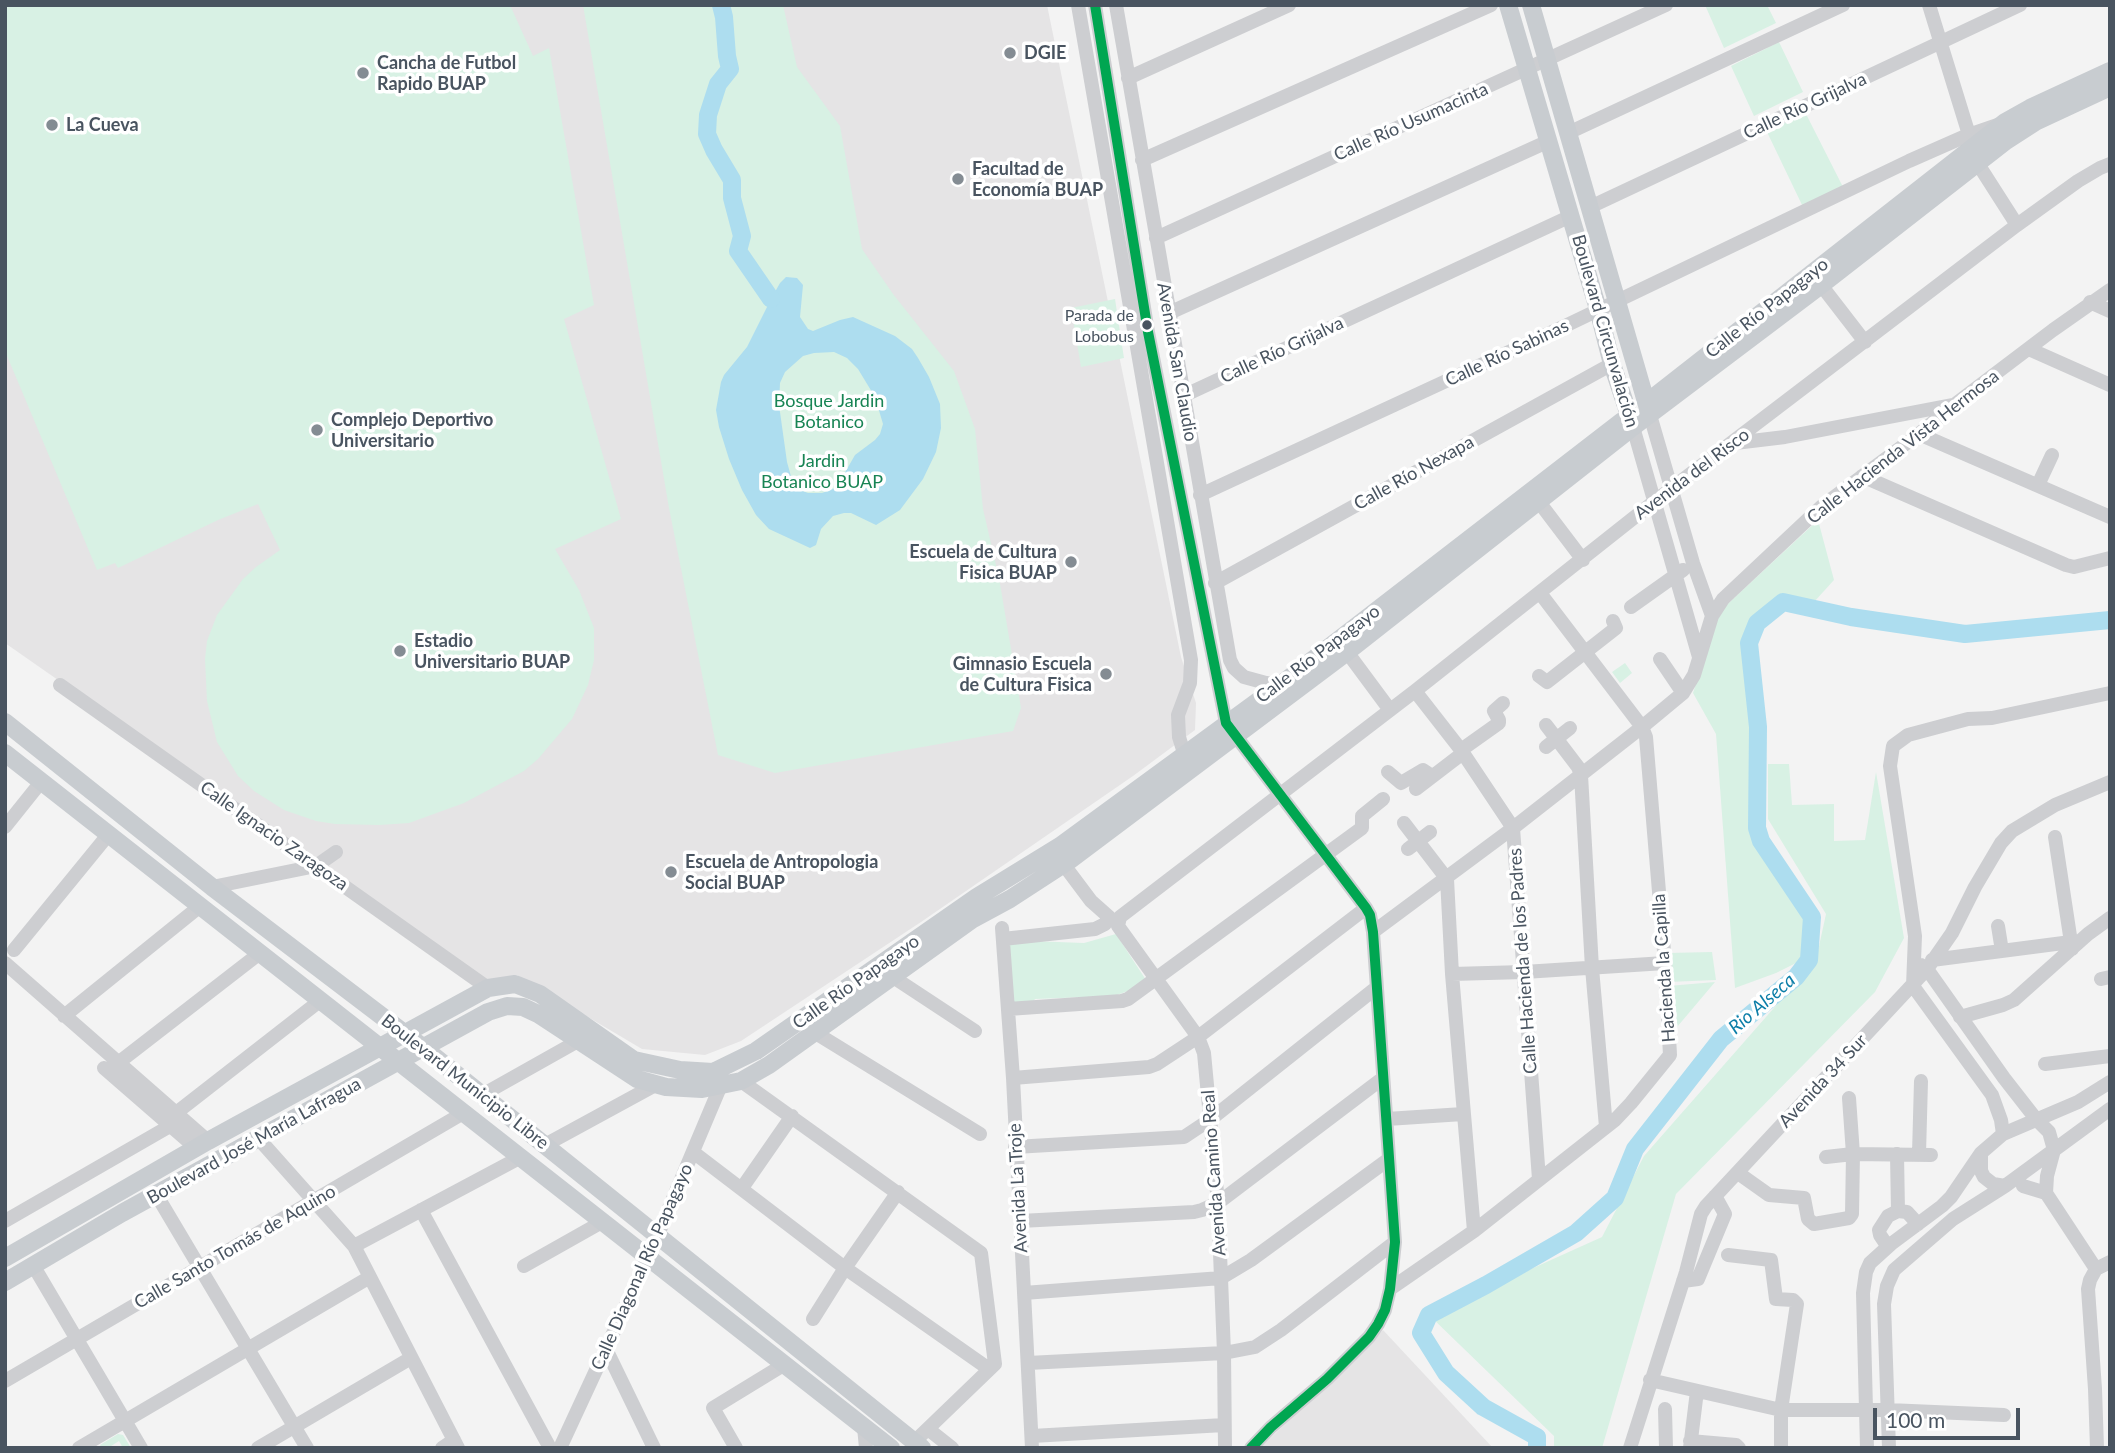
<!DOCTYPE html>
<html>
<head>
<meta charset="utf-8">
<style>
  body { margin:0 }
  #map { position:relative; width:2115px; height:1453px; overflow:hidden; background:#f3f3f3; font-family:Lato,sans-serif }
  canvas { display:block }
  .frame { position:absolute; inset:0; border:7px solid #495460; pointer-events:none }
  .scale { position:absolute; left:1873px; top:1408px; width:147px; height:32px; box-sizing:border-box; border:4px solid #495460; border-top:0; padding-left:9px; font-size:21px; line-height:24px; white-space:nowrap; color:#495460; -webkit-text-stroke:5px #fff; paint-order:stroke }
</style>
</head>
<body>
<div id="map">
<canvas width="2115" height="1453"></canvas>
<div class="frame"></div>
<div class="scale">100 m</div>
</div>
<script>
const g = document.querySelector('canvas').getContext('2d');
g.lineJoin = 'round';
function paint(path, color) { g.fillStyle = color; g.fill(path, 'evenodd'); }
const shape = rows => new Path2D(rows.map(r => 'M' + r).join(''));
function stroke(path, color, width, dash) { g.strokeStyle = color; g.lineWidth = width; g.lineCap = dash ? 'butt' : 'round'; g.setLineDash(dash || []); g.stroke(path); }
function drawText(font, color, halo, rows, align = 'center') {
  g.font = font + ' Lato,sans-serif'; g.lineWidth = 7; g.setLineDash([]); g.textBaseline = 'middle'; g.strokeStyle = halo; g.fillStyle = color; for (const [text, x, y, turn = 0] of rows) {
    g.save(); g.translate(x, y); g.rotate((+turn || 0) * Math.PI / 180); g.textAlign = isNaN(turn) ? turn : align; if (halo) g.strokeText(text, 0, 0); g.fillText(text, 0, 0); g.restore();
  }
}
paint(shape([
  [5,5,1047,5,1181,657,1196,703,1195,730,1133,776,921,922,741,1041,705,1055,642,1049,517,975,489,981,5,643],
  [1383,1330,1493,1448,1260,1448]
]), '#e5e4e5');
paint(shape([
  [5,5,510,5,533,56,549,48,594,305,564,319,621,519,555,549,579,590,594,628,594,660,588,685,572,719,538,759,524,771,464,803,409,823,379,825,335,824,316,821,284,810,254,791,238,776,217,742,207,701,205,659,207,641,217,615,243,579,256,567,280,550,258,504,218,520,118,568,115,563,97,570,5,351],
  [583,5,783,5,797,67,840,126,862,249,893,294,954,371,975,429,983,509,999,578,1021,708,1013,731,775,773,718,755,669,508],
  [1705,5,1767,5,1776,23,1724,48],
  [1779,42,1803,92,1754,116,1731,66],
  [1805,112,1843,187,1803,207,1767,132],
  [1115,299,1124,358,1081,367,1071,308],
  [1818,520,1834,580,1814,602,1785,597,1746,632,1753,831,1807,923,1802,960,1776,973,1735,988,1716,734,1693,693,1719,612],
  [1625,663,1632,673,1620,683,1612,672],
  [1768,764,1789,764,1792,805,1834,804,1834,841,1865,840,1876,772,1904,938,1875,992,1676,1194,1602,1448,1554,1448,1554,1436,1429,1315,1602,1237,1644,1156,1816,960,1826,914,1768,819],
  [1116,934,1146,980,1128,991,1114,996,1035,999,1033,1002,1015,1003,1005,989,1005,943,1031,941,1084,943],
  [1712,952,1716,980,1668,982,1667,953],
  [1715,982,1672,1033,1668,986],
  [118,1434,123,1435,131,1448,123,1448,119,1441,108,1448,102,1448,100,1445]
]), '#d8f1e4');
paint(shape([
  [786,277,797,278,803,285,800,317,808,329,813,331,840,320,853,317,895,336,912,349,918,358,929,377,940,404,941,428,936,452,923,479,900,510,876,525,851,513,844,513,833,516,821,529,816,545,810,548,769,529,756,515,742,490,729,459,719,427,716,410,721,382,724,375,747,347,771,299,780,283],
  [834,352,847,358,858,369,875,397,883,424,880,434,875,440,855,455,839,483,833,489,822,493,808,493,800,490,792,480,787,462,779,405,780,383,785,372,803,356,814,353]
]), '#adddef');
stroke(shape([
  [721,5,724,17,727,56,730,69,718,84,708,115,707,134,714,150,732,180,732,198,742,236,738,251,771,299],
  [1537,1448,1537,1437,1483,1407,1446,1373,1421,1333,1429,1315,1486,1285,1576,1233,1615,1198,1635,1149,1721,1039,1796,977,1809,960,1812,917,1761,841,1757,828,1758,727,1749,643,1757,623,1783,602,1851,617,1965,634,2110,620]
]), '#adddef', 18);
stroke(shape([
  [1078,5,1191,660,1190,683,1178,715,1179,737,1184,753],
  [1095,5,1148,332,1226,723,1366,908,1370,915,1373,932,1395,1242,1390,1289,1385,1310,1378,1324,1369,1337,1327,1379,1271,1427,1251,1448],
  [1116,5,1230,660,1234,668,1244,677,1266,683,1280,685],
  [1929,5,1978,164,2017,225],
  [1128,78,1289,5],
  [1568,133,1843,5],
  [1142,160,1491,5],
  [1590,207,2020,5],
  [1156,238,1666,5],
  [1821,285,1865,342],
  [2090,302,2110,311],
  [1169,313,1549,141],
  [2029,349,2110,385],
  [1183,396,1571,216],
  [1650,415,1693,563,1712,616],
  [1633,427,1699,657],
  [1919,434,2110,517],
  [1735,443,1785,437,1952,405],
  [1862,476,2066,565,2074,567,2110,558],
  [2038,485,2052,455],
  [1200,495,1567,325,1909,161,1968,135,1997,125],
  [1539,502,1583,560],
  [1215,583,1612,364],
  [1631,607,1683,570],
  [1347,652,1390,710],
  [1660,659,1683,693],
  [1539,676,1547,682,1616,628,1613,621],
  [60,685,488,988],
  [1415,691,1461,750,1513,828,1539,1179],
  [1546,725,1578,767,1581,775,1592,968,1606,1127],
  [1546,747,1570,728],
  [1461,750,1499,723,1499,720,1494,711,1503,703],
  [1388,772,1401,783,1423,770,1432,776],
  [1416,789,1463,753],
  [1404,823,1447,879,1452,974,1474,1231],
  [5,827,41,782],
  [2055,837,2072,949],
  [1408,849,1430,832],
  [1064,865,1091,901,1109,917],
  [212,887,316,866,336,852],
  [1998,926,2002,951],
  [1002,928,1013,1078,1032,1448],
  [1373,932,1513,828,1642,727,1683,693,1694,675,1712,616,1723,599,1822,506,1919,434,1954,405,2053,330,2110,290],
  [1003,939,1095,929,1105,924,1109,917],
  [14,950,108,835],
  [1932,960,2071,942],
  [5,963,208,1141],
  [1921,965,1927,969,2004,1078,2036,1119,2049,1132,2054,1150,2047,1176,2046,1193,2096,1269],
  [1452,974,1524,972,1665,963],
  [893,977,975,1031],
  [2101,979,2110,977],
  [1913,986,1915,936,1890,766,1893,746,1908,735,1968,719,1992,718,2110,693],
  [1913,986,1992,1095,2001,1120,2003,1134],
  [1008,1009,1122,1001,1128,999,1362,828,1362,816,1383,799],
  [64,1016,199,907],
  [1960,1017,2003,1005,2014,1000,2088,934,2110,918],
  [814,1032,980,1134],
  [118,1063,260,953],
  [2045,1064,2110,1056],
  [104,1068,196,1148],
  [1013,1078,1149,1067,1157,1064,1198,1037,1366,908],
  [741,1081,981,1253,995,1364,914,1442],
  [482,1095,578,1041],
  [176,1113,321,1000],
  [1387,1119,1463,1114],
  [258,1138,354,1246,458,1448],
  [545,1145,657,1084],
  [1015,1147,1184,1137,1211,1119,1376,988],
  [693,1152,845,1268,989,1369],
  [1981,1153,1981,1171,1984,1177,1993,1184,2005,1186],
  [1897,1154,1898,1211],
  [1919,1154,1921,1081],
  [1826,1157,1853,1154,1931,1155],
  [1738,1173,1769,1195,1804,1198,1808,1219,1814,1224,1849,1218,1852,1214,1853,1154,1849,1098],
  [2023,1186,2046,1193],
  [742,1188,792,1116],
  [156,1194,307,1448],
  [421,1210,550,1448],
  [5,1221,170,1126],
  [1020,1221,1194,1212,1202,1210,1218,1203,1383,1078],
  [354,1246,521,1157],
  [1888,1247,1880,1235,1879,1230,1888,1216,1898,1211,1907,1212,1918,1224],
  [1728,1255,1771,1260,1776,1299,1793,1300,1797,1304,1781,1410,1781,1448],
  [33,1265,141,1448],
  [524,1266,602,1222],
  [2096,1269,2090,1280,2088,1289,2095,1389,2097,1448],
  [2096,1269,2110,1262],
  [1683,1281,1698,1279,1725,1214,1715,1196],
  [1390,1289,1474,1231,1615,1120,1631,1103,1670,1055,1665,963,1646,737,1642,727,1540,593],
  [1024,1293,1221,1278,1251,1260,1389,1159],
  [813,1319,845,1268,898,1192],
  [606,1349,654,1448],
  [1028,1363,1224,1353,1255,1347,1281,1330,1395,1242],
  [1650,1380,1781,1410,1888,1410,2004,1415],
  [5,1381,465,1112],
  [1665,1409,1666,1448],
  [864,1427,866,1448],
  [928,1429,952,1448],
  [1032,1436,1224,1425],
  [1690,1441,1736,1445,1739,1448],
  [79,1448,370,1277],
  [258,1448,411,1358],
  [442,1448,454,1440],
  [560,1448,648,1258,721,1085],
  [736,1448,713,1408,785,1364],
  [1225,1448,1224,1353,1218,1203,1204,1053,1198,1037,1118,926,1120,917,1415,691,1655,501,2017,225,2078,181,2100,168,2110,164],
  [1630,1448,1686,1272,1701,1214,1706,1206,1927,969,1952,933,1975,887,2001,843,2012,831,2055,805,2110,782],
  [1690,1448,1697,1391],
  [1867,1448,1863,1293,1866,1272,1870,1263,1891,1244,1942,1206,1951,1197,1981,1153,2003,1134,2078,1102,2110,1082],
  [1889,1448,1884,1304,1887,1286,1894,1270,1953,1219,2005,1186,2110,1109]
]), '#cdced1', 14);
stroke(shape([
  [1508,5,1598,309,1612,364,1633,427],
  [1531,5,1649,412],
  [1650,400,2005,122,2030,108,2110,71],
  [5,722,212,887,425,1049,922,1448],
  [5,753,891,1448],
  [5,1258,208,1141,488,988,515,984,540,994,634,1060,680,1070,713,1072,756,1051,977,897,1060,846,1280,685,1622,421],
  [5,1282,122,1213,488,1012,507,1006,523,1007,538,1014,637,1079,666,1087,702,1089,741,1081,769,1065,973,919,1010,899,1070,860,1347,652,1633,427,1821,285,2006,141,2037,121,2110,87]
]), '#c8ccd0', 18);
stroke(shape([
  [1095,5,1148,332,1226,723,1366,908,1370,915,1373,932,1395,1242,1390,1289,1385,1310,1378,1324,1369,1337,1327,1379,1271,1427,1251,1448]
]), '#00a651', 10);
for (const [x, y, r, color] of [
  [1010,53,7,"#848c93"],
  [363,73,7,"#848c93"],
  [52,125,7,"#848c93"],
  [958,179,7,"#848c93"],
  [1147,325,6,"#495460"],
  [317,430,7,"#848c93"],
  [1071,562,7,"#848c93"],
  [400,651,7,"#848c93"],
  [1106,674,7,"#848c93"],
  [671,872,7,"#848c93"]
]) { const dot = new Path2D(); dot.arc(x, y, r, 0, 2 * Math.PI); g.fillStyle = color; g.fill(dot); stroke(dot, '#fff', 2.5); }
drawText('16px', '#495460', '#fff', [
  ["Parada de",1134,316],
  ["Lobobus",1134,337]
], 'right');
drawText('bold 18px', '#495460', '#fff', [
  ["DGIE",1024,53],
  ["Cancha de Futbol",377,63],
  ["Rapido BUAP",377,84],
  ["La Cueva",66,125],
  ["Facultad de",972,169],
  ["Economía BUAP",972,190],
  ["Complejo Deportivo",331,420],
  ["Universitario",331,441],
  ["Escuela de Cultura",1057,552,"right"],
  ["Fisica BUAP",1057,573,"right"],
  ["Estadio",414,641],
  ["Universitario BUAP",414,662],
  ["Gimnasio Escuela",1092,664,"right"],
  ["de Cultura Fisica",1092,685,"right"],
  ["Escuela de Antropologia",685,862],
  ["Social BUAP",685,883]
], 'left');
drawText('18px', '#495460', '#fff', [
  ["Calle Río Grijalva",1805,106,-25],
  ["Calle Río Usumacinta",1411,122,-24],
  ["Calle Río Papagayo",1767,308,-38],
  ["Boulevard Circunvalación",1605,331,74],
  ["Calle Río Grijalva",1282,350,-25],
  ["Calle Río Sabinas",1507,353,-25],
  ["Avenida San Claudio",1177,362,80],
  ["Calle Hacienda Vista Hermosa",1903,447,-38],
  ["Calle Río Nexapa",1414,473,-29],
  ["Avenida del Risco",1692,474,-37],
  ["Calle Río Papagayo",1318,654,-37],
  ["Calle Ignacio Zaragoza",274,836,35],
  ["Calle Hacienda de los Padres",1523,961,-94],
  ["Hacienda la Capilla",1664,968,-94],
  ["Calle Río Papagayo",856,982,-35],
  ["Avenida 34 Sur",1823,1081,-47],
  ["Boulevard Municipio Libre",465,1082,38],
  ["Boulevard José María Lafragua",254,1141,-29],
  ["Avenida Camino Real",1214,1173,-94],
  ["Avenida La Troje",1018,1188,-93],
  ["Calle Santo Tomás de Aquino",235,1247,-30],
  ["Calle Diagonal Río Papagayo",642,1267,-66]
]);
drawText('18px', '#188454', '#fff', [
  ["Bosque Jardin",829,401],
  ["Botanico",829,422],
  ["Jardin",822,461],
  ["Botanico BUAP",822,482]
]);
drawText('italic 19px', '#0c7ea8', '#fff', [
  ["Rio Alseca",1762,1004,-41]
]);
</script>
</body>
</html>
